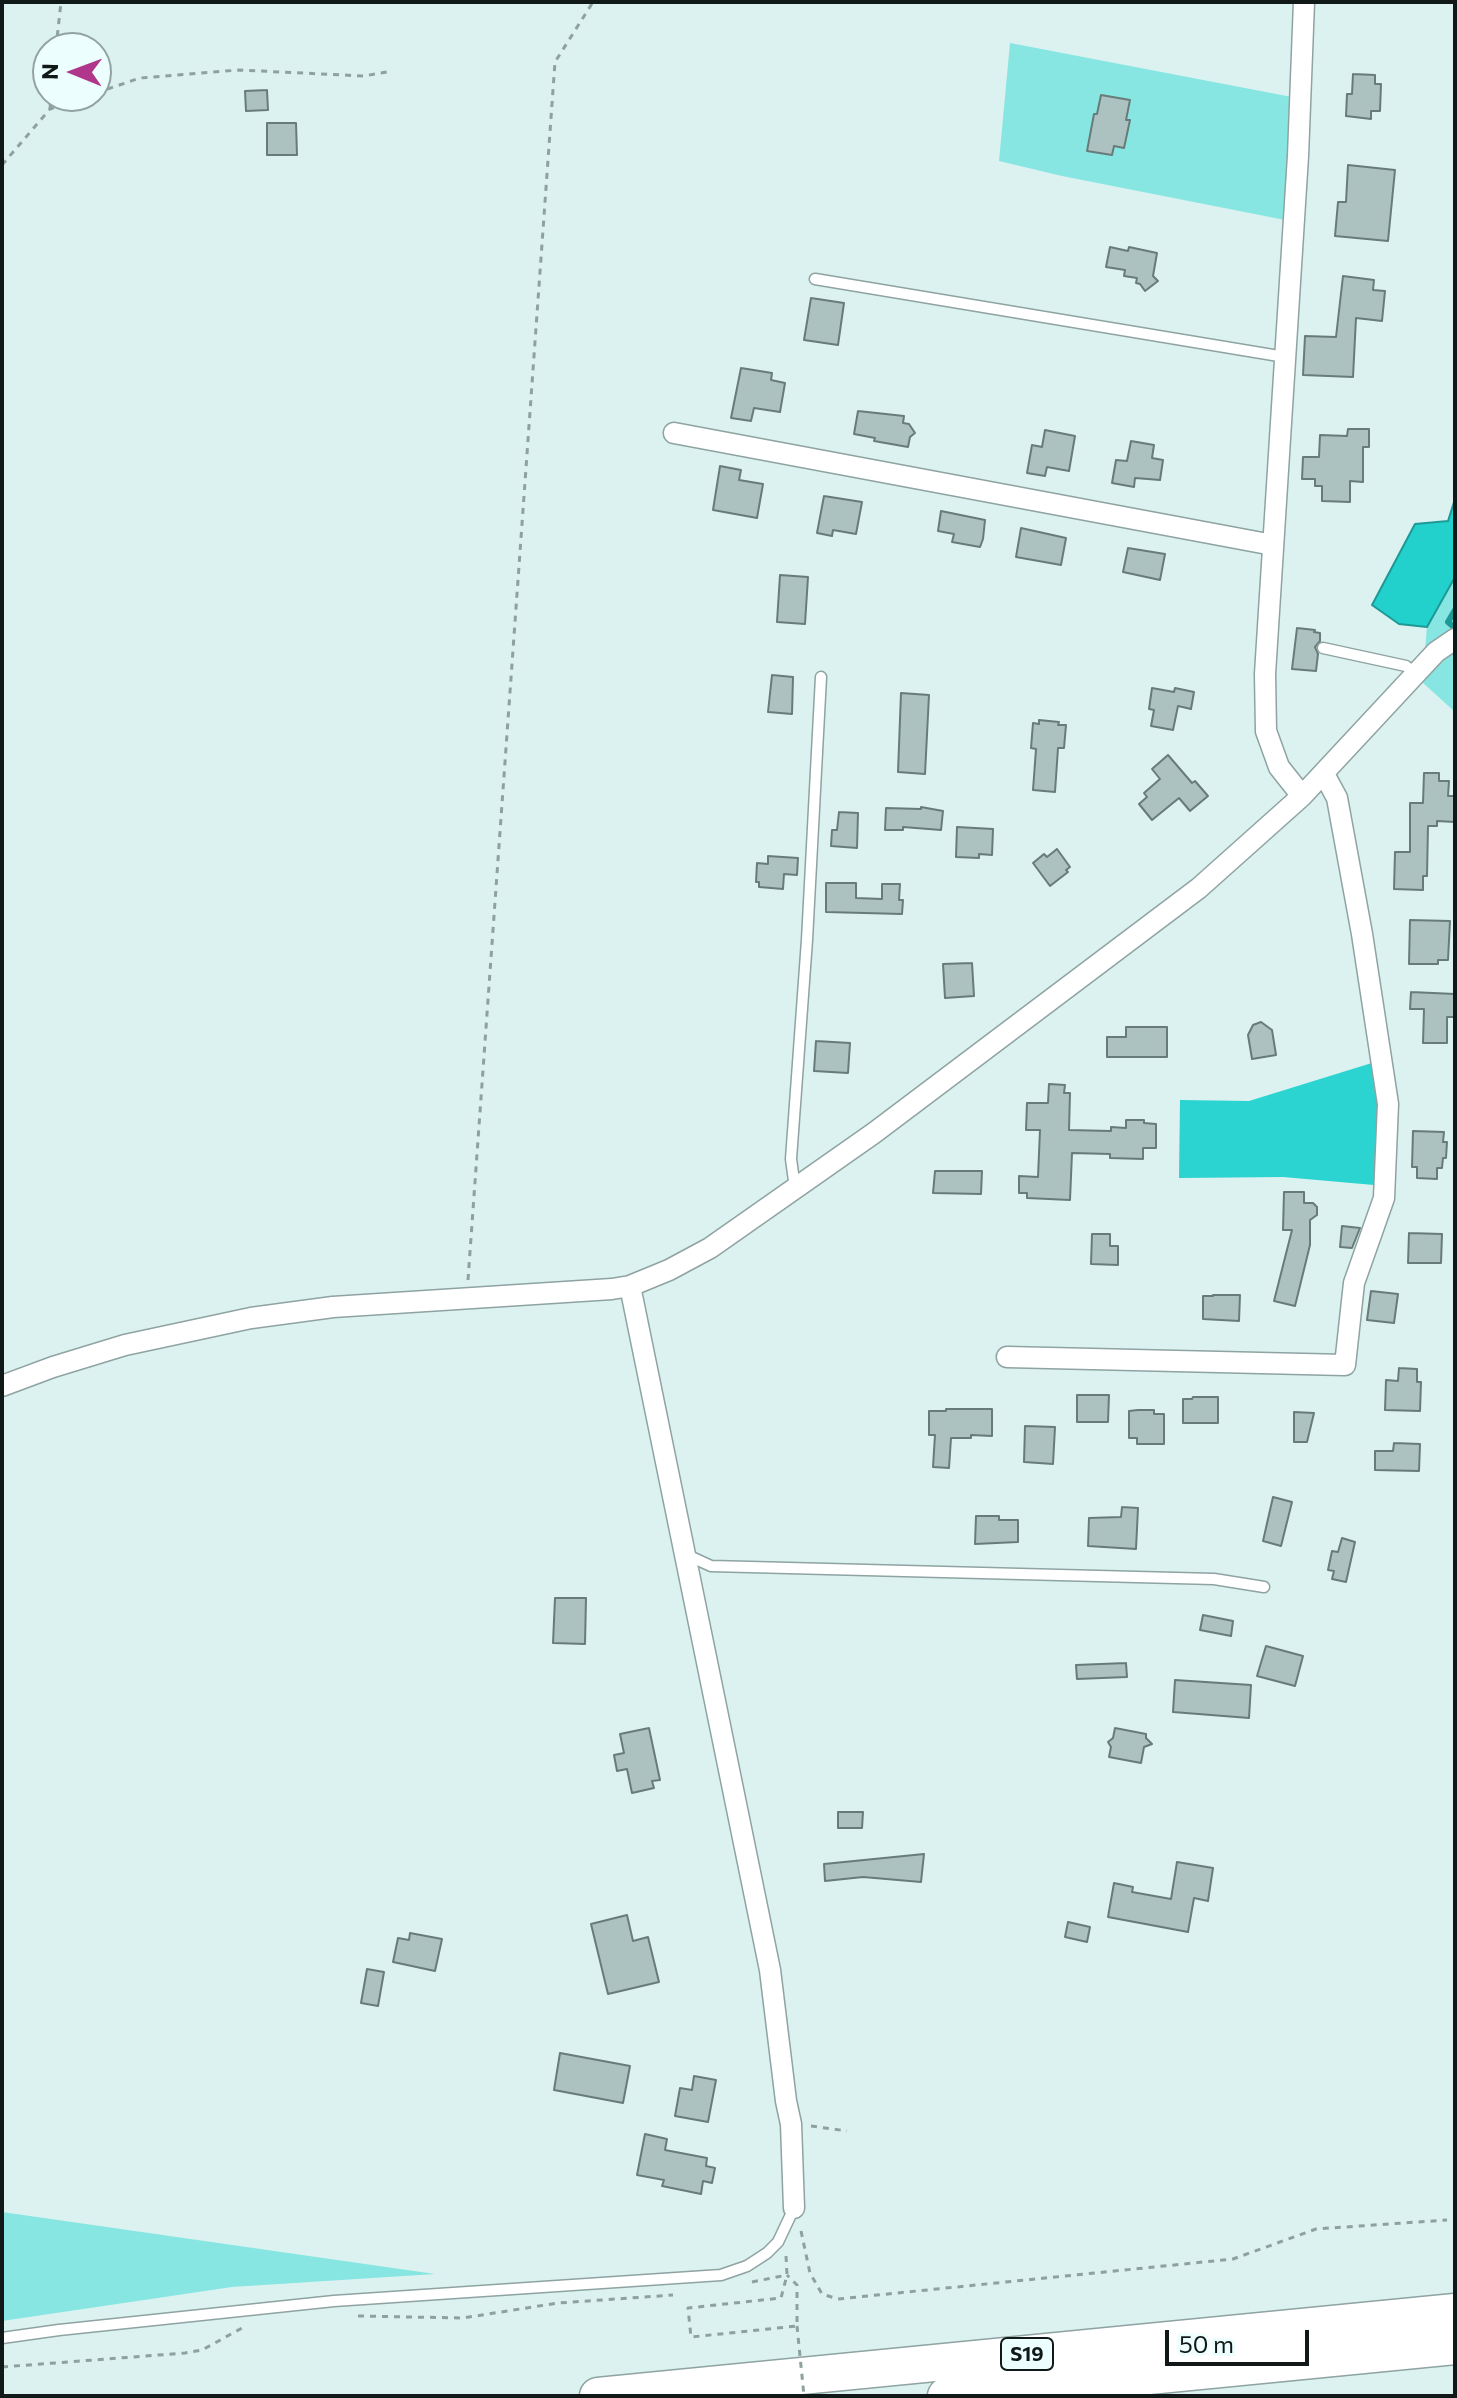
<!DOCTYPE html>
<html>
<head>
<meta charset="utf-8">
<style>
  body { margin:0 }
  #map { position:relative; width:1457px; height:2398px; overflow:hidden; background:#dbf2f0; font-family:Commissioner,sans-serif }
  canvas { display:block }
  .frame { position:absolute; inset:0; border:4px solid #111918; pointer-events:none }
  .north { position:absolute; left:32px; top:32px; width:80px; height:80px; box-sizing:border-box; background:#ecfefd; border:2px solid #94a2a1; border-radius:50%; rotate:271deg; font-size:22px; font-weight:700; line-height:32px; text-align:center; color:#111918 }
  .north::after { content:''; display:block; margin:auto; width:28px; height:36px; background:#af368b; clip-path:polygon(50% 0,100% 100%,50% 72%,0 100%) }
  .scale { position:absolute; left:1165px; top:2330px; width:144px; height:36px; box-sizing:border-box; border:4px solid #111918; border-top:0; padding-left:10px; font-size:24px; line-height:28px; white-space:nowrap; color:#111918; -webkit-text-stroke:6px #ecfefd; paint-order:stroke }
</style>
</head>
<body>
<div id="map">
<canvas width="1457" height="2398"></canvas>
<div class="frame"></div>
<div class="north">N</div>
<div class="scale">50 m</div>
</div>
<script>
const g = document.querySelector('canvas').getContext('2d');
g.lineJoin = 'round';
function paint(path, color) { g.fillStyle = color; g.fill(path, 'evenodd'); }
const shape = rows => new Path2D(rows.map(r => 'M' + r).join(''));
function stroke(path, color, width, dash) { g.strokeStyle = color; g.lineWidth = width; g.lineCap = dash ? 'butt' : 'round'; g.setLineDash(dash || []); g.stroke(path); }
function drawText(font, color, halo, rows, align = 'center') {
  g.font = font + ' Commissioner,sans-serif'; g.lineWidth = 6; g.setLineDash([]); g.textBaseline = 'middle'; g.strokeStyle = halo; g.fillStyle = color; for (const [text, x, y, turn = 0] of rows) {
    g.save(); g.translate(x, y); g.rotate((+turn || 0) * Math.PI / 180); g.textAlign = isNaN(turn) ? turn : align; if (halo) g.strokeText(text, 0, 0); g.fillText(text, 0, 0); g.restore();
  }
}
paint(shape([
  [1010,43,1292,97,1285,220,1062,176,999,161],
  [1455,572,1455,712,1422,682,1427,627],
  [2,2212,435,2274,232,2287,2,2321]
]), '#88e6e2');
paint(shape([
  [1375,1062,1382,1111,1374,1185,1283,1177,1179,1178,1180,1100,1249,1101]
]), '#2bd4d0');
const water = shape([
  [1455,499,1455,577,1427,627,1399,624,1372,605,1415,524,1448,521,1455,499]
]);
paint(water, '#22d0cc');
stroke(water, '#1d9996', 2);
stroke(shape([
  [1455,610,1448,622,1455,628]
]), '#1d9996', 6);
const building = shape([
  [1353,74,1375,75,1375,84,1381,84,1380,111,1371,111,1371,119,1346,116,1347,94,1352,94,1353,74],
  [267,90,268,110,246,111,245,91,267,90],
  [1101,95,1130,100,1126,120,1130,120,1124,148,1114,146,1112,155,1087,151,1094,114,1097,114,1101,95],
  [267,123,296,123,297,155,267,155,267,123],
  [1348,165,1395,170,1388,241,1335,236,1338,202,1346,202,1348,165],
  [1110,247,1128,251,1129,247,1157,253,1153,276,1158,281,1145,291,1140,284,1136,283,1137,278,1124,276,1125,270,1106,267,1110,247],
  [1343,276,1374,280,1373,290,1385,291,1382,321,1356,318,1353,377,1303,375,1305,336,1336,337,1343,276],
  [811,298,844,303,838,345,804,340,811,298],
  [741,368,772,373,771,380,785,383,780,412,754,408,751,421,731,418,741,368],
  [858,411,904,416,903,423,909,424,915,433,910,437,908,447,874,441,875,438,854,434,858,411],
  [1348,429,1369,429,1369,447,1363,447,1363,482,1350,481,1350,502,1322,501,1322,486,1315,486,1315,479,1302,479,1303,457,1319,457,1320,435,1347,436,1348,429],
  [1045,430,1075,436,1069,471,1047,467,1045,476,1027,473,1032,445,1042,447,1045,430],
  [1131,441,1154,445,1152,458,1163,460,1160,480,1135,478,1134,487,1112,483,1116,460,1127,461,1131,441],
  [720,466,741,470,739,480,763,484,757,518,713,510,720,466],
  [824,496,862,502,856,534,833,530,832,536,817,533,824,496],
  [941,511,985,520,983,539,980,547,952,542,954,534,938,531,941,511],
  [1021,528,1066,538,1061,565,1016,557,1021,528],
  [1128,548,1165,554,1160,580,1123,572,1128,548],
  [780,575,808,577,805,624,777,622,780,575],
  [1297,628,1315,630,1314,632,1320,633,1320,641,1315,647,1318,654,1316,671,1292,669,1297,628],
  [772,675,793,677,792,714,768,712,772,675],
  [1152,688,1174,692,1175,688,1194,692,1191,709,1178,706,1173,730,1151,726,1154,710,1149,709,1152,688],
  [901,693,929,695,925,774,898,772,901,693],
  [1039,720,1059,722,1058,725,1066,725,1064,748,1058,748,1055,792,1033,790,1036,749,1031,748,1033,723,1039,724,1039,720],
  [1168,755,1192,783,1195,781,1208,796,1190,811,1179,798,1152,820,1139,804,1147,797,1144,793,1160,779,1152,769,1168,755],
  [1424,773,1439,773,1439,781,1449,781,1448,796,1455,796,1455,822,1437,821,1437,826,1428,826,1427,876,1423,876,1423,890,1394,889,1395,852,1410,852,1410,803,1423,803,1424,773],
  [921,807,943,811,941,830,903,827,903,830,885,830,886,808,921,809,921,807],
  [839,812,858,813,857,848,831,846,832,830,837,830,839,812],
  [957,827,993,829,992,855,979,854,979,858,956,857,957,827],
  [1057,849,1070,867,1066,870,1068,872,1050,886,1033,863,1044,854,1047,857,1057,849],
  [768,856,798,858,797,875,784,874,783,889,759,887,759,882,756,882,757,863,768,864,768,856],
  [826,883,856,883,856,898,882,899,882,884,900,884,899,900,903,900,902,914,826,912,826,883],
  [1410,920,1450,921,1448,960,1438,960,1438,964,1409,964,1410,920],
  [972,963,974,996,945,998,943,964,972,963],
  [1411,992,1455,994,1455,1017,1447,1017,1447,1043,1423,1043,1424,1009,1410,1009,1411,992],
  [1261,1022,1272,1030,1276,1055,1252,1059,1248,1035,1253,1025,1261,1022],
  [1126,1027,1167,1027,1167,1057,1107,1057,1107,1037,1126,1037,1126,1027],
  [816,1041,850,1043,848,1073,814,1071,816,1041],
  [1049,1084,1065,1085,1064,1093,1070,1093,1069,1130,1111,1131,1111,1127,1126,1128,1126,1120,1144,1120,1144,1123,1156,1124,1156,1148,1143,1148,1143,1159,1110,1158,1110,1154,1072,1153,1070,1200,1027,1198,1027,1193,1019,1193,1019,1176,1038,1177,1040,1130,1026,1130,1027,1103,1048,1103,1049,1084],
  [1413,1131,1444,1132,1443,1142,1447,1142,1446,1158,1443,1158,1442,1168,1437,1168,1437,1179,1417,1178,1417,1167,1412,1167,1413,1131],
  [935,1171,982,1171,981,1194,933,1193,935,1171],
  [1284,1192,1304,1192,1304,1203,1313,1203,1317,1207,1317,1215,1310,1220,1310,1245,1295,1306,1274,1301,1292,1230,1283,1230,1284,1192],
  [1342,1226,1360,1228,1352,1248,1340,1247,1342,1226],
  [1409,1233,1442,1234,1441,1263,1408,1263,1409,1233],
  [1092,1234,1110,1234,1110,1246,1118,1246,1118,1265,1091,1264,1092,1234],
  [1371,1291,1398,1294,1394,1323,1367,1320,1371,1291],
  [1213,1295,1240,1295,1239,1321,1203,1319,1203,1296,1213,1296,1213,1295],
  [1399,1368,1417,1369,1417,1382,1421,1382,1420,1411,1385,1410,1386,1380,1398,1381,1399,1368],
  [1077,1395,1109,1395,1108,1422,1077,1422,1077,1395],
  [1193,1397,1218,1397,1218,1423,1183,1423,1183,1399,1192,1399,1193,1397],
  [946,1409,992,1409,992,1436,971,1435,971,1438,951,1438,949,1468,933,1467,935,1435,929,1435,929,1411,946,1411,946,1409],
  [1138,1410,1154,1410,1154,1414,1164,1414,1164,1444,1137,1444,1137,1438,1129,1438,1129,1411,1138,1410],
  [1294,1412,1314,1413,1307,1442,1294,1442,1294,1412],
  [1025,1426,1055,1427,1053,1464,1024,1462,1025,1426],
  [1394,1443,1420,1444,1419,1471,1375,1470,1375,1451,1393,1451,1394,1443],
  [1273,1497,1292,1502,1281,1546,1263,1541,1273,1497],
  [1122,1507,1138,1508,1136,1549,1088,1546,1089,1518,1121,1517,1122,1507],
  [976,1516,999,1516,999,1520,1018,1520,1018,1542,975,1544,976,1516],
  [1342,1538,1355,1542,1346,1582,1332,1579,1334,1571,1328,1570,1332,1551,1338,1552,1342,1538],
  [555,1598,586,1598,585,1644,553,1643,555,1598],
  [1203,1615,1233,1621,1231,1636,1200,1630,1203,1615],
  [1266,1646,1303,1656,1295,1686,1257,1676,1266,1646],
  [1126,1663,1127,1677,1077,1679,1076,1665,1126,1663],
  [1175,1680,1251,1685,1249,1718,1173,1712,1175,1680],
  [649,1728,660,1780,652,1781,654,1788,632,1793,627,1769,617,1771,614,1755,624,1753,620,1734,649,1728],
  [1115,1728,1146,1734,1146,1738,1152,1744,1144,1747,1141,1763,1109,1757,1111,1747,1108,1742,1113,1738,1115,1728],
  [838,1812,863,1812,862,1828,838,1828,838,1812],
  [924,1854,921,1882,863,1877,825,1881,824,1864,924,1854],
  [1177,1862,1213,1868,1208,1901,1194,1898,1188,1932,1108,1917,1114,1883,1133,1887,1132,1892,1171,1899,1177,1862],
  [627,1915,633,1941,648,1937,659,1982,608,1994,591,1924,627,1915],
  [1068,1922,1090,1927,1087,1942,1065,1937,1068,1922],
  [410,1933,442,1939,435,1971,393,1962,398,1938,409,1940,410,1933],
  [367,1969,384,1972,378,2006,361,2003,367,1969],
  [560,2053,630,2066,623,2103,554,2090,560,2053],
  [694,2076,716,2080,708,2122,675,2116,680,2088,692,2090,694,2076],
  [645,2134,667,2139,665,2150,707,2158,706,2166,715,2168,712,2183,703,2181,701,2194,662,2186,664,2180,637,2175,645,2134]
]);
paint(building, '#acc2c0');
stroke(building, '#677c7a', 2);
const service = shape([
  [815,279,1285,357],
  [1323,648,1406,666,1417,674],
  [795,1188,791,1159,807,940,821,677],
  [687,1555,711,1566,1214,1579,1264,1587],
  [2,2338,59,2330,334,2301,721,2275,747,2266,767,2253,778,2242,794,2208]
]);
const minor = shape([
  [674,433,1273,545],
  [1302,796,1279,767,1266,731,1265,674,1298,156,1304,2],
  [630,1286,770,1970,786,2101,791,2124,794,2208],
  [1007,1357,1345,1365,1354,1283,1384,1198,1388,1104,1362,934,1337,798,1324,774],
  [2,1386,53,1367,125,1345,251,1318,333,1307,612,1289,630,1286,669,1270,710,1248,874,1133,1199,888,1302,796,1436,652,1455,639]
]);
const motorway = shape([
  [598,2396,1455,2312],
  [946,2396,1455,2346]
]);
stroke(service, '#8ea3a2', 13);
stroke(minor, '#8ea3a2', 23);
stroke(motorway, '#8ea3a2', 39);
stroke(shape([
  [56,48,61,2],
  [96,93,140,78,239,70,364,76,392,71],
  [50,109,51,96],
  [2,165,50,109,88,96],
  [468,1280,555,62,593,2],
  [811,2126,847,2131],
  [801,2231,810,2273,822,2294,838,2299,1233,2259,1316,2229,1447,2220],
  [786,2256,787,2275,781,2298,688,2308,691,2337,797,2326,797,2285,787,2275],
  [752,2282,787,2275],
  [358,2316,463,2318,558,2303,673,2295],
  [2,2367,185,2353,202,2350,244,2327]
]), '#8fa19f', 3, [6, 6]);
stroke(service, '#fff', 10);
stroke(minor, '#fff', 20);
stroke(motorway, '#fff', 36);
stroke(shape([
  [797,2326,804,2396]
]), '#8fa19f', 3, [6, 6]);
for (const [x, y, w] of [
  [1027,2354,52]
]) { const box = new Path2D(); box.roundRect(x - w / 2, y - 16, w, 32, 6); g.fillStyle = '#ecfefd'; g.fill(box); stroke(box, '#111918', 2); }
drawText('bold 20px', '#111918', null, [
  ["S19",1027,2354]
]);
</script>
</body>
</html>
